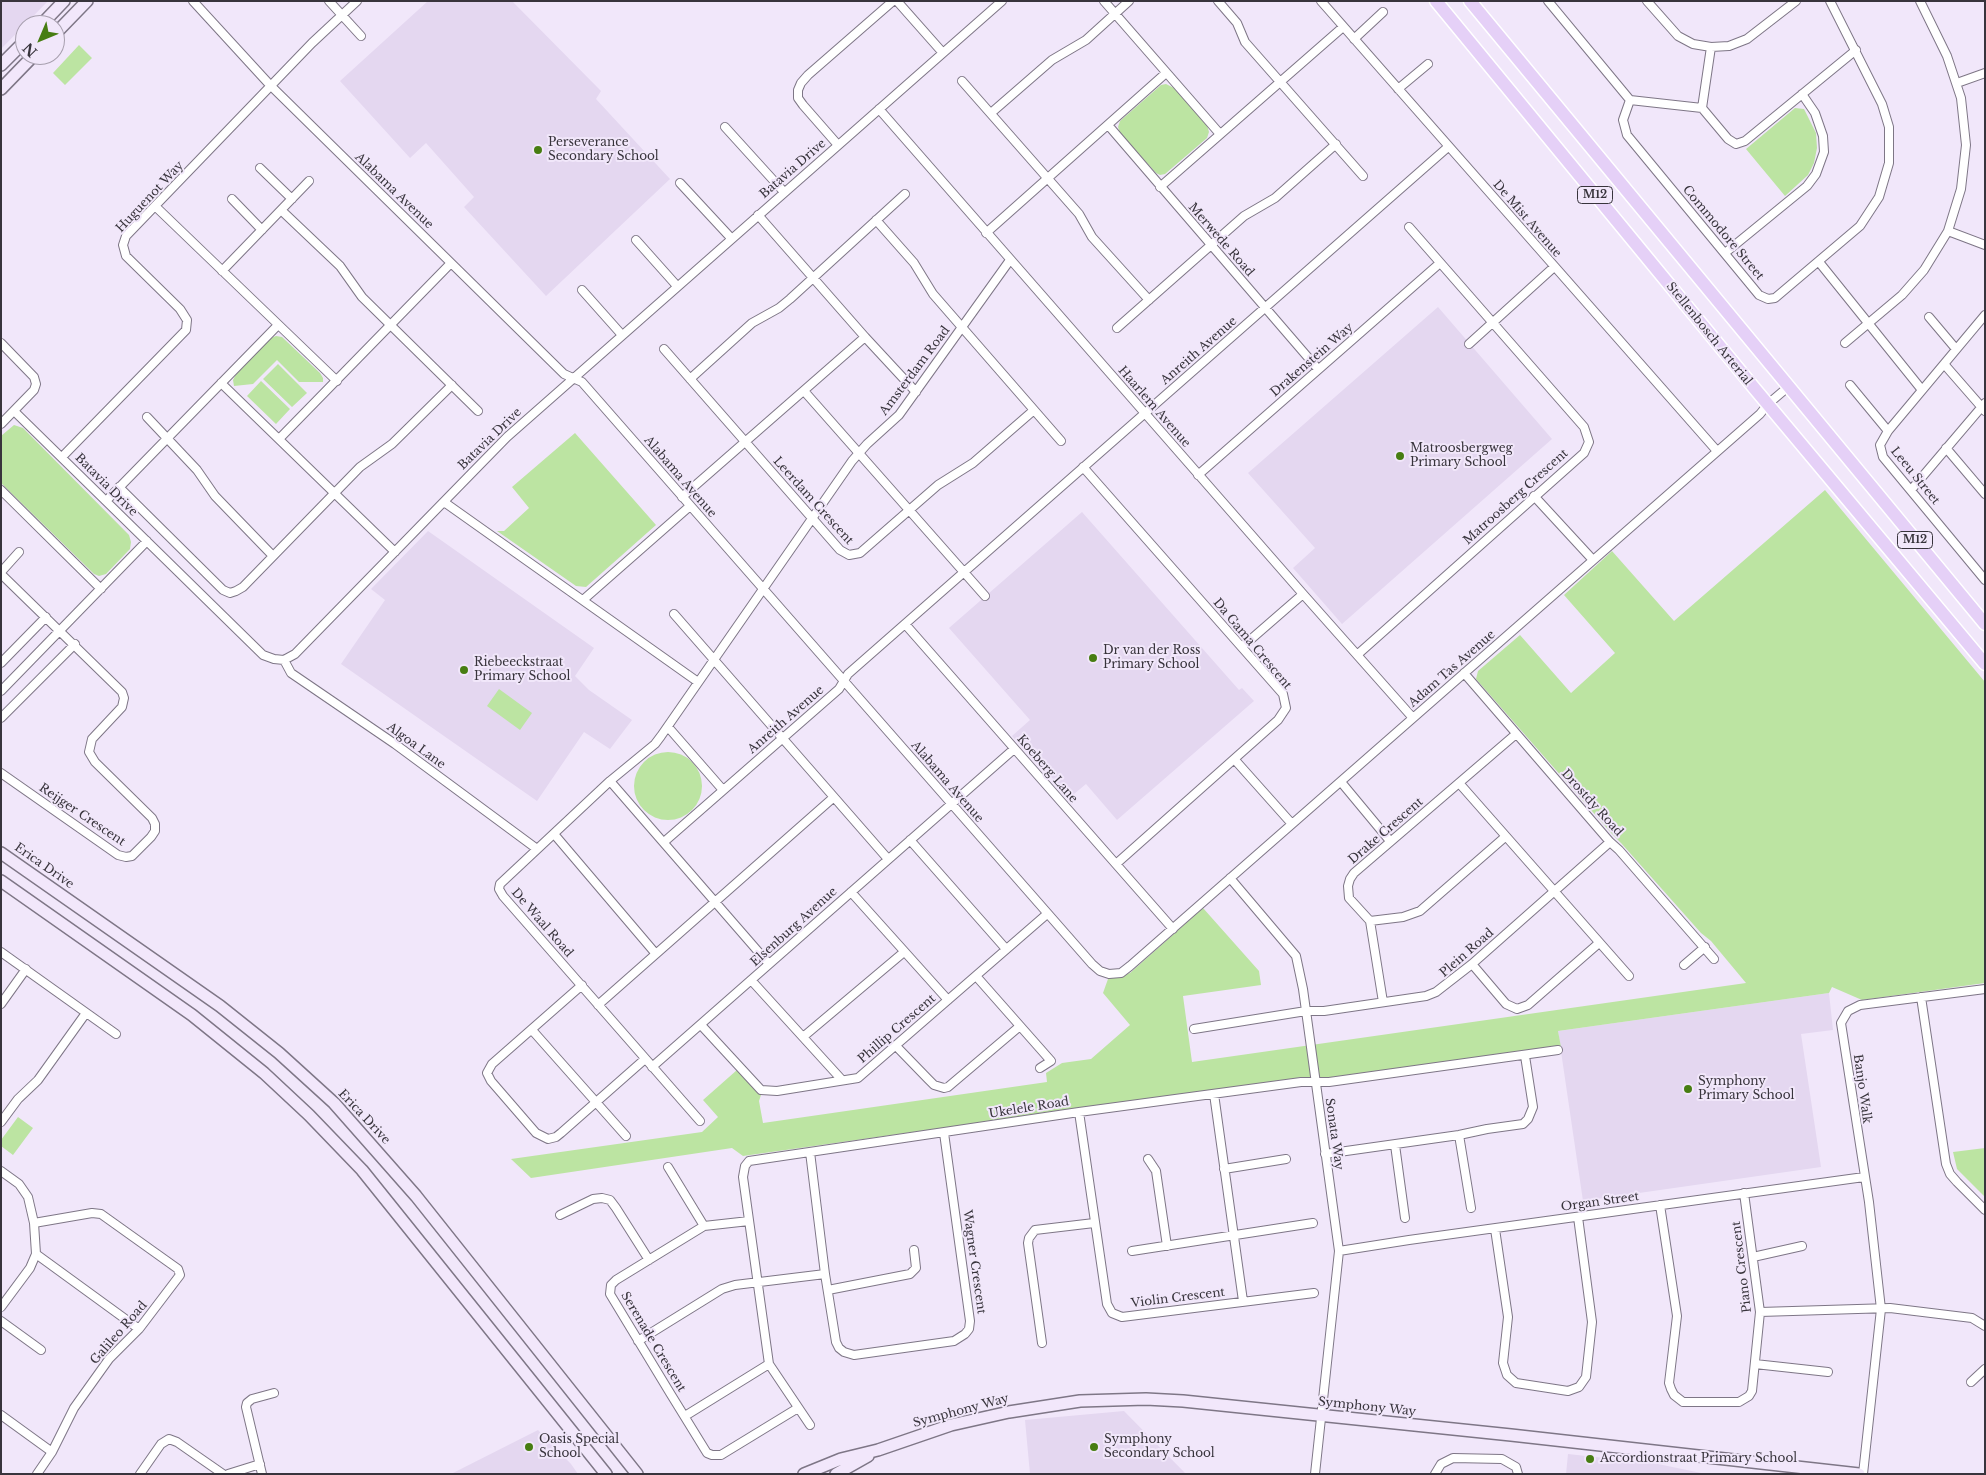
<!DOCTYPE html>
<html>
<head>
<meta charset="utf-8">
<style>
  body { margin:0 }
  #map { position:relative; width:1986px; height:1475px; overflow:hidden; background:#f1e7fa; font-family:"Libre Baskerville",serif }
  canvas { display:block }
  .frame { position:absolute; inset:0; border:2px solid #38343c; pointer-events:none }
  .north { position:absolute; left:15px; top:15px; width:50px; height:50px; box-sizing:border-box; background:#f1e7fa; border:1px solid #a79fae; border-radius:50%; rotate:225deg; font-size:14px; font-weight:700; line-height:20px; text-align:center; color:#38343c }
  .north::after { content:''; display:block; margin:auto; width:18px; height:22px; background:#477d12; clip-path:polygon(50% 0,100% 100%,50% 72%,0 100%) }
</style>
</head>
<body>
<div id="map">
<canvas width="1986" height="1475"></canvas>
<div class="frame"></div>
<div class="north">N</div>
</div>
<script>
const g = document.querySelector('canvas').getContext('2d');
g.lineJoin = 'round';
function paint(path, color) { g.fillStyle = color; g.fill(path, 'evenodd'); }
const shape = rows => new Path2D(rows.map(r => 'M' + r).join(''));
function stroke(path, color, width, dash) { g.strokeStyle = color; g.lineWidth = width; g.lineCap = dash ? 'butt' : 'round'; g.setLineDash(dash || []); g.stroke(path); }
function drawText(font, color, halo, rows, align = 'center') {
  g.font = font + ' "Libre Baskerville",serif'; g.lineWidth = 4; g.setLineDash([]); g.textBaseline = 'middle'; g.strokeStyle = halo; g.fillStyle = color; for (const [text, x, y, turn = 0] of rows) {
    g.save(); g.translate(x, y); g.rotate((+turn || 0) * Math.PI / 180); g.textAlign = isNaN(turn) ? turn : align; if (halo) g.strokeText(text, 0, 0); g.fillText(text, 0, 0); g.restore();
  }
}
paint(shape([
  [1,1,48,1,1,49],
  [428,1,512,1,601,91,596,99,670,179,546,296,464,207,474,197,426,143,410,158,340,81],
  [1438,307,1552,439,1342,624,1293,568,1315,548,1248,473],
  [1082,512,1239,690,1242,688,1254,701,1117,820,1086,784,1068,799,1053,783,1054,780,1012,736,1030,720,949,628],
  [428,531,594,648,575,676,589,690,632,720,610,749,584,732,537,801,341,664,385,600,371,589],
  [1829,993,1833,1030,1801,1034,1821,1167,1583,1201,1558,1031],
  [1124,1411,1186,1474,1030,1474,1025,1420],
  [538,1430,571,1464,578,1474,451,1474],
  [1568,1454,1658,1464,1706,1474,1566,1474]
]), '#e4d7f0');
paint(shape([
  [79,45,92,58,65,85,53,73],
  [1166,84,1174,88,1207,125,1209,132,1207,138,1165,174,1160,175,1156,173,1120,133,1118,127,1120,121,1161,85],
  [1795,108,1804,109,1816,133,1817,148,1814,163,1808,175,1785,196,1746,149],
  [276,336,282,337,320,373,323,378,323,382,299,382,277,360,253,384,234,386,233,380,236,374,271,338],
  [278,364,307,393,292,407,263,379],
  [261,381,290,409,276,424,247,396],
  [14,425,23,428,129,535,131,542,130,549,106,574,99,576,94,574,1,483,1,436],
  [575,433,656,525,586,587,576,586,497,531,504,531,529,508,512,487],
  [1825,490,1985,682,1985,983,1862,1000,1832,987,1829,993,1558,1031,1561,1047,1325,1078,1304,1077,743,1156,732,1148,531,1178,511,1159,702,1132,718,1117,703,1100,737,1070,761,1095,759,1101,763,1123,1047,1082,1046,1073,1062,1063,1091,1059,1130,1025,1103,993,1108,979,1130,973,1203,908,1259,971,1261,985,1183,996,1192,1062,1746,983,1711,941,1701,933,1621,843,1612,834,1476,679,1478,671,1520,635,1571,693,1615,653,1564,595,1612,551,1674,621],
  [499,689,532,713,520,730,487,706],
  '634 786a34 34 0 1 1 68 0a34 34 0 1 1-68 0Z',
  [18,1117,33,1128,13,1155,1,1146,1,1140],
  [1985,1148,1985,1197,1957,1169,1953,1152]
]), '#bce4a2');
const minor = shape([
  [193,1,270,85,564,374,582,382,1092,964,1100,971,1109,974,1121,973,1130,966,1760,414,1768,404,1788,387],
  [329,1,361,36],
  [897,1,943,53],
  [1104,1,1220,134],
  [1218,1,1237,23,1245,42,1363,176],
  [1321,1,1717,451],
  [1548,1,1630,100,1702,108],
  [1647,1,1678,36,1693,44,1711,47,1729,46,1747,39,1796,1],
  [1354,39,1383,12],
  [1711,47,1702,108,1728,139,1736,144,1745,141,1856,50],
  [962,81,1079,214,1092,237,1149,300],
  [1957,83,1985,73],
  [1398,89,1428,64],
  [1630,100,1623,120,1627,135,1759,295,1768,299,1775,298,1860,226,1879,197,1889,163,1889,127,1882,104,1830,1],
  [879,109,1303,594,1413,718],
  [991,113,1052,60,1086,40,1129,1],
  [1108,125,1318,369],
  [725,127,784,192],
  [838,145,803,105,798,98,798,90,801,83,808,75,893,1],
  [260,168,292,199],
  [680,183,731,238],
  [1160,187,1343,27],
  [232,199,262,230],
  [155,206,337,381],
  [281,210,340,266,362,297,478,411],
  [758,215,865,337,916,392],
  [876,220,914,263,933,294,1061,441],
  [1948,231,1985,245],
  [986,233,1166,73],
  [636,240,677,286],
  [1725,253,1807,186,1816,174,1824,152,1823,136,1815,113,1802,94],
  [1819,262,1922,390],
  [222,271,309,181],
  [582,290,622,335],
  [1985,315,1888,431,1880,445,1883,457,1985,580],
  [1929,317,1956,349],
  [1117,328,1244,216,1275,198,1336,144],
  [1,343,34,377,36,384,34,390,1,424],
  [1845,343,1902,295,1924,270,1948,231,1961,189,1966,145,1961,98,1947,56,1920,1],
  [1469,344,1554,267],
  [664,349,840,550,849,555,860,553,938,485,973,463,1034,410],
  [1944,364,1985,411],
  [690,379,752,323,779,308,790,299,905,194],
  [221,383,395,552],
  [1850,385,1888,431],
  [804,391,985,596],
  [14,411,263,655,274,659,284,660,295,654,507,437,1002,1],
  [147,417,197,470,215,496,273,556],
  [279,439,451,263],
  [1946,448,1985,494],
  [62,457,186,330,187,320,180,309,126,256,123,245,126,236,312,43,357,1],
  [1083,467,1283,694,1286,708,1278,720,1116,864],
  [1198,475,1440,263],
  [119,487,223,590,230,593,236,591,243,587,360,467,392,444,452,385],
  [1,490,101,589],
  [1911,490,1985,403],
  [1534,496,1593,560],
  [682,497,865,337],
  [106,501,278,325],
  [444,502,698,682],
  [1,572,19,552],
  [1,574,122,692,124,698,122,707,92,739,89,752,95,762,152,818,155,824,155,831,151,837,132,856,126,857,118,855,1,773],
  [583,600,690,506],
  [674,614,888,859],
  [905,624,1173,929],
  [1242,647,1303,594],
  [1357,655,1584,453,1589,442,1584,427,1409,227],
  [284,660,291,673,395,744,537,849],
  [1,663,46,617],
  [1464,673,1610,842,1619,850,1714,959],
  [1,691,147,541],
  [1,718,75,644],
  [668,727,723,790],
  [1235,760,1292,824],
  [610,781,769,964],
  [1341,782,1390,841],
  [1459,783,1629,976],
  [554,834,656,954],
  [910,840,1006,949],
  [664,842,839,689,848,674,1448,147],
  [1230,878,1296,956,1303,989,1339,1251,1315,1474],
  [851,892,948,1000],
  [1370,921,1403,917,1420,911,1505,837],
  [1,952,116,1034],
  [1472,964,1506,1004,1517,1009,1528,1005,1599,943],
  [1684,965,1705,947],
  [976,976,1051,1061,1040,1068],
  [751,980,842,1080],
  [582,985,492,1064,487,1073,491,1081,536,1133,548,1139,556,1137,561,1133,645,1059],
  [1921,997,1946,1164,1950,1174,1957,1182,1985,1210],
  [1383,1002,1370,921,1349,898,1348,886,1350,879,1354,873,1516,734],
  [1,1004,26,969],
  [598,1005,834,797],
  [701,1025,761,1090,777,1091,858,1078,1047,914],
  [1194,1029,1306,1011,1324,1011,1426,996,1436,992,1472,964,1610,842],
  [532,1030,626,1136],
  [803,1037,904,952],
  [896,1046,928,1079,934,1085,944,1088,948,1087,1020,1026],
  [652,1067,1014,749],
  [1214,1094,1243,1301],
  [1079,1112,1107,1304,1112,1313,1122,1317,1314,1293],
  [700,1121,503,896,499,889,500,884,610,781,655,744,661,736,852,461,867,444,899,415,1010,260],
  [1,1122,18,1099,38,1080,86,1013],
  [1459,1135,1471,1208],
  [1395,1145,1405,1218],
  [810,1152,825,1274,836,1342,839,1348,844,1352,854,1355,954,1341,965,1334,969,1329,970,1321,944,1133],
  [1325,1154,1459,1135,1487,1129,1523,1124,1528,1119,1533,1107,1525,1056],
  [1148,1159,1156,1171,1167,1246],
  [668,1167,704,1226],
  [1224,1169,1286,1159],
  [1,1171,19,1184,28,1197,34,1223,36,1254,30,1268,1,1307],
  [1660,1205,1677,1316,1669,1383,1671,1389,1674,1395,1683,1402,1739,1402,1749,1396,1752,1391,1760,1312,1744,1193],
  [560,1215,593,1199,602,1198,610,1200,616,1208,649,1260],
  [749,1221,704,1226,616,1280,611,1285,610,1294,670,1393,707,1453,712,1455,721,1455,798,1408],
  [34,1223,92,1213,101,1214,178,1269,180,1275,139,1329,109,1359,74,1408,52,1452,37,1474],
  [1495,1229,1508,1317,1503,1363,1507,1375,1516,1383,1568,1391,1579,1387,1586,1377,1592,1322,1578,1217],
  [1132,1251,1313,1223],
  [1339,1251,1409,1240,1864,1177],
  [36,1254,139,1329],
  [1753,1257,1802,1246],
  [828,1290,910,1274,916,1268,914,1250],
  [1760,1312,1890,1308,1972,1318,1985,1326],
  [1,1321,41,1350],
  [638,1341,722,1289,735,1285,825,1274],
  [1042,1343,1028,1243,1029,1238,1035,1230,1094,1223],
  [1755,1364,1828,1372],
  [1971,1382,1985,1369],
  [1,1415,52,1452],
  [685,1416,769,1364],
  [810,1425,769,1364,743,1177,745,1166,749,1161,1079,1112,1301,1082,1329,1082,1558,1050],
  [140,1474,161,1444,169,1439,177,1442,223,1474],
  [228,1474,260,1464],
  [262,1474,246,1407,247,1403,252,1399,274,1393],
  [1435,1474,1441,1464,1453,1458,1502,1459,1516,1467,1518,1474],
  [1863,1474,1881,1309,1869,1202,1841,1023,1848,1011,1860,1005,1985,989]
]);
const secondary = shape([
  [41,25,64,1],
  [55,34,87,1],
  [1,65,25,41],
  [1,89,34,55],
  [1,853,220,1006,279,1053,334,1103,416,1196,637,1474],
  [1,881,192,1015,264,1073,309,1115,362,1170,606,1474],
  [804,1474,841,1459,878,1450,951,1425,1009,1412,1080,1401,1146,1399,1183,1401,1511,1435,1859,1474],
  [836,1474,868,1456]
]);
const primary = shape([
  [1436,1,1755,389,1985,664],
  [1470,1,1985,624]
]);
stroke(minor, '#7e7686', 10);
stroke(secondary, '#7e7686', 14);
stroke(primary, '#fff', 15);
stroke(minor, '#fff', 8);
stroke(secondary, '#f2e7fb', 11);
stroke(primary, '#e5d0f7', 12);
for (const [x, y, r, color] of [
  [538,150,5,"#477d12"],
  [1400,456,5,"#477d12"],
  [1093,658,5,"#477d12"],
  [464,670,5,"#477d12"],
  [1688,1089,5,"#477d12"],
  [529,1447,5,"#477d12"],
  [1094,1447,5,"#477d12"],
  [1590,1459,5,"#477d12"]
]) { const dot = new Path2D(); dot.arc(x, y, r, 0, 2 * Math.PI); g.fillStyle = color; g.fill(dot); stroke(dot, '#f1e7fa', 2); }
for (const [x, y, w] of [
  [1595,195,35],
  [1915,540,35]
]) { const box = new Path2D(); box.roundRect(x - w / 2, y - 8.5, w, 17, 4); g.fillStyle = '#f1e7fa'; g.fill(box); stroke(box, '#38343c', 1); }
drawText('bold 11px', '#38343c', null, [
  ["M12",1595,195],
  ["M12",1915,540]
]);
drawText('12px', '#38343c', '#f1e7fa', [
  ["Perseverance",548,143],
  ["Secondary School",548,157],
  ["Matroosbergweg",1410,449],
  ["Primary School",1410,463],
  ["Dr van der Ross",1103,651],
  ["Primary School",1103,665],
  ["Riebeeckstraat",474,663],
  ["Primary School",474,677],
  ["Symphony",1698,1082],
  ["Primary School",1698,1096],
  ["Oasis Special",539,1440],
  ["School",539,1454],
  ["Symphony",1104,1440],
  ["Secondary School",1104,1454],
  ["Accordionstraat Primary School",1600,1459]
], 'left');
drawText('12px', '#38343c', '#f1e7fa', [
  ["Batavia Drive",793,169,-41],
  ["Alabama Avenue",394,191,44],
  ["Huguenot Way",150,197,-47],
  ["De Mist Avenue",1527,219,49],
  ["Commodore Street",1723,233,50],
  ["Merwede Road",1221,240,49],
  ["Stellenbosch Arterial",1709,334,51],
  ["Anreith Avenue",1199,351,-41],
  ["Drakenstein Way",1312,360,-41],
  ["Amsterdam Road",915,371,-53],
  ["Haarlem Avenue",1154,407,49],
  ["Batavia Drive",490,439,-44],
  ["Leeu Street",1915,476,51],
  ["Alabama Avenue",680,477,49],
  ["Batavia Drive",106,485,45],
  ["Matroosberg Crescent",1516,497,-42],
  ["Leerdam Crescent",813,501,48],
  ["Da Gama Crescent",1252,644,50],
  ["Adam Tas Avenue",1452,669,-41],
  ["Anreith Avenue",786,720,-41],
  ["Algoa Lane",416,746,36],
  ["Koeberg Lane",1047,769,49],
  ["Alabama Avenue",947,782,49],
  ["Drostdy Road",1592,803,48],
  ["Reijger Crescent",82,815,34],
  ["Drake Crescent",1386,831,-41],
  ["Erica Drive",44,866,35],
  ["De Waal Road",542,923,49],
  ["Elsenburg Avenue",794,927,-42],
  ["Plein Road",1467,953,-41],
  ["Phillip Crescent",897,1029,-41],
  ["Banjo Walk",1862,1089,82],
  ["Ukelele Road",1029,1108,-9],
  ["Erica Drive",364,1117,47],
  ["Sonata Way",1334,1134,82],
  ["Organ Street",1600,1202,-8],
  ["Wagner Crescent",974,1262,82],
  ["Piano Crescent",1742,1267,-97],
  ["Violin Crescent",1178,1298,-7],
  ["Galileo Road",119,1333,-49],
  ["Serenade Crescent",653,1342,59],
  ["Symphony Way",1367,1407,6],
  ["Symphony Way",961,1411,-15]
]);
</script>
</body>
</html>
